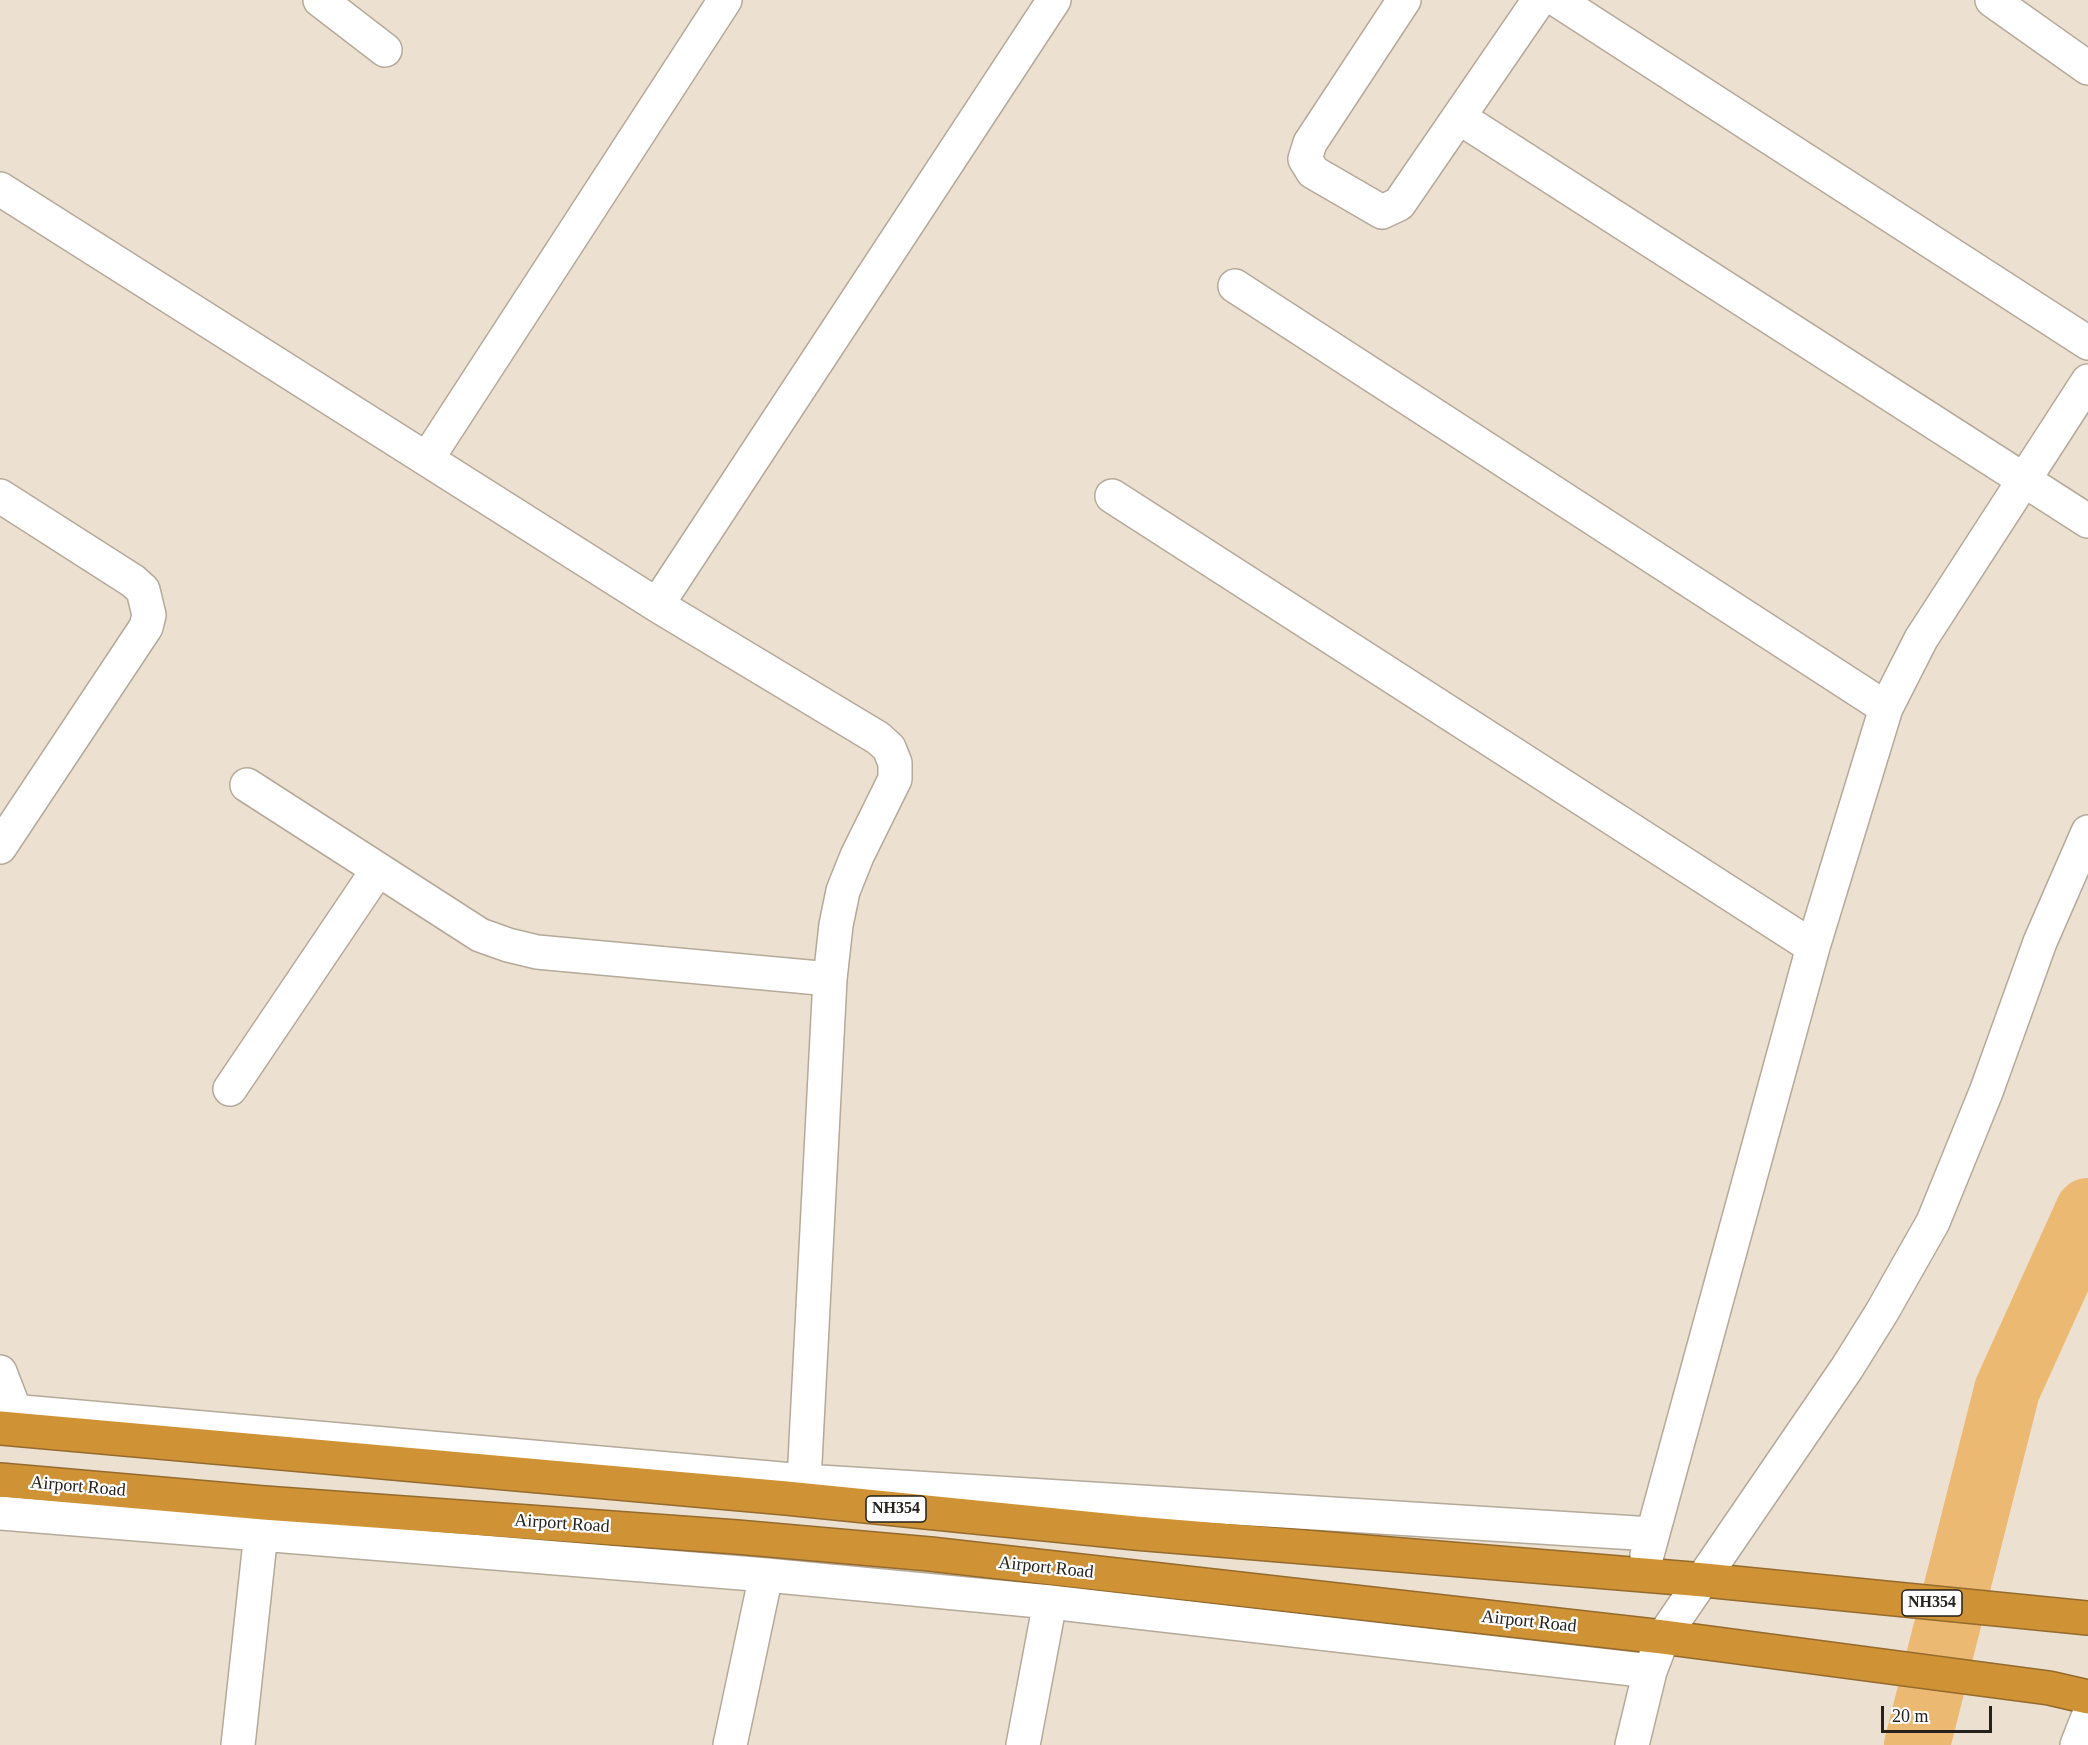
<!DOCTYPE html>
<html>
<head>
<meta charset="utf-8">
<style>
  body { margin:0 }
  #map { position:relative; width:2088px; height:1745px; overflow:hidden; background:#ece0d0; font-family:Georgia,serif }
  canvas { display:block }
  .scale { position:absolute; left:1881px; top:1706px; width:111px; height:27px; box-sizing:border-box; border:3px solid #25211b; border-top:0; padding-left:8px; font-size:18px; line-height:21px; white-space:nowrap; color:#25211b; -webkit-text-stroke:4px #fff; paint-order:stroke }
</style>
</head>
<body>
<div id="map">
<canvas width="2088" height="1745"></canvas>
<div class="scale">20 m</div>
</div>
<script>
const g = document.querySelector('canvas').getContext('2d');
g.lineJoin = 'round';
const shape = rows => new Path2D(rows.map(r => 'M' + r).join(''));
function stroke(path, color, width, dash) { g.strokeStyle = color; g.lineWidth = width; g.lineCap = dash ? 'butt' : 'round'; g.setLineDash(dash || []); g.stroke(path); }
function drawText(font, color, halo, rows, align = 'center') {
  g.font = font + ' Georgia,serif'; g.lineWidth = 4.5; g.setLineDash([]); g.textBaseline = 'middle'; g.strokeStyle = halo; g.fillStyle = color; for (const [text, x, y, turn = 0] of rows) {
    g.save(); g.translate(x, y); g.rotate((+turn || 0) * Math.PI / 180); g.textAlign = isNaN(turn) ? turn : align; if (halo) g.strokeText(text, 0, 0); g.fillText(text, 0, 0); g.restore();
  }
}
stroke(shape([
  [1917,1745,2007,1390,2088,1211]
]), '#ecb973', 66);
const minor = shape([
  [320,0,385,50],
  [1404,0,1310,143,1305,159,1313,172,1382,212,1399,204,1539,0],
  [1557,0,2088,343],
  [1992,0,2088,68],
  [1460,118,2088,521],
  [0,189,657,605,878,738,889,748,895,763,895,779,857,856,843,891,836,925,830,979,804,1481],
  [1235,286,1886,708],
  [427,459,725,0],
  [0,496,133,581,143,590,149,615,146,627,0,847],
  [1112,496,1813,947],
  [657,605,1054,0],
  [247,785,480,935,508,945,537,952,830,979],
  [230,1089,377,871],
  [0,1372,15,1411],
  [0,1410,804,1481,1652,1534],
  [0,1513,766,1575,1050,1602,1650,1671],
  [1647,1555,1813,947,1886,708,1921,639,2088,381],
  [238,1745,263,1514],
  [730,1745,766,1575],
  [1023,1745,1050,1602],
  [1632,1745,1650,1671,1663,1637,1847,1368,1882,1312,1933,1222,1986,1092,2040,942,2088,832],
  [2077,1745,2088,1717]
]);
const highway = shape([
  [0,1428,786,1498,1135,1533,1704,1580,2088,1618],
  [0,1480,264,1503,737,1537,930,1554,1663,1637,2049,1688,2088,1697]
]);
stroke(minor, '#b5a99a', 36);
stroke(highway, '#946b2c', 36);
stroke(minor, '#fff', 33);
stroke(highway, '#cf9335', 33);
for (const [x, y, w] of [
  [896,1509,60],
  [1932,1603,60]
]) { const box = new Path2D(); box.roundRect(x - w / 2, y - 13, w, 26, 4.5); g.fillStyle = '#fff'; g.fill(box); stroke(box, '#25211b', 1.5); }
drawText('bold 16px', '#25211b', null, [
  ["NH354",896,1509],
  ["NH354",1932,1603]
]);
drawText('18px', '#25211b', '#fff', [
  ["Airport Road",78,1487,5],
  ["Airport Road",562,1524,4],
  ["Airport Road",1046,1568,6],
  ["Airport Road",1529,1622,6]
]);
</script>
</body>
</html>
